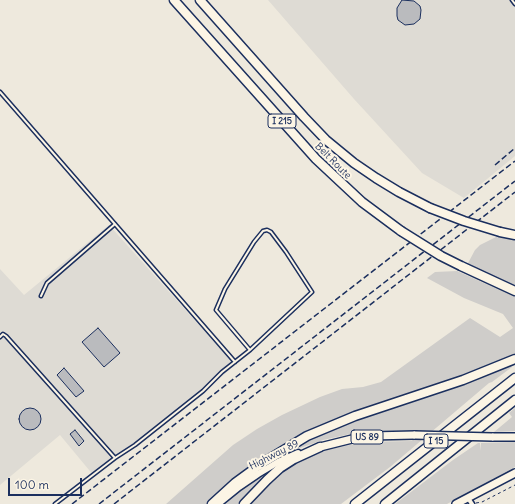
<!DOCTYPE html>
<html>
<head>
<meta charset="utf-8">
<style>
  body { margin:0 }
  #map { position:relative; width:515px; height:504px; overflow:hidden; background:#eee9dd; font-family:Delius,sans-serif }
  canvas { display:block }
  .scale { position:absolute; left:8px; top:478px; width:74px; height:18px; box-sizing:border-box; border:2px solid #1b2f5e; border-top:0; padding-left:5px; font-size:12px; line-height:14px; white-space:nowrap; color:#1b2f5e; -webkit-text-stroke:3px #fcf5e5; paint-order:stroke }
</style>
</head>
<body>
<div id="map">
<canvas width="515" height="504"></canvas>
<div class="scale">100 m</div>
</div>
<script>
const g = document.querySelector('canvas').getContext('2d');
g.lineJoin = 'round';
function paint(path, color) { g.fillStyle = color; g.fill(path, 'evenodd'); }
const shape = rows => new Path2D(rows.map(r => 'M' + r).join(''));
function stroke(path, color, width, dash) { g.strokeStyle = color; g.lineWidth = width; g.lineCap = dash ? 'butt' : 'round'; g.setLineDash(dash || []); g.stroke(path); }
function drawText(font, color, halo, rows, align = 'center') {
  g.font = font + ' Delius,sans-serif'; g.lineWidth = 4; g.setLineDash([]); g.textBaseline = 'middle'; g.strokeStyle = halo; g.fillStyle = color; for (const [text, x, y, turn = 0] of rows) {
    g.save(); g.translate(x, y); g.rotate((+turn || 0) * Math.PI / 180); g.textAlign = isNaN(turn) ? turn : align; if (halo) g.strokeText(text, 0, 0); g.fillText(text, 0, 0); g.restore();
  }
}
paint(shape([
  [268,0,515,0,515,156,464,198,422,173,354,99],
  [109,225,235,365,207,389,94,476,60,435,0,485,0,269,24,295]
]), '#dedbd4');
paint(shape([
  [498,236,515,240,515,286,467,265,475,250,480,245],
  [457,271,515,297,515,353,495,363,467,375,341,417,301,435,270,453,247,468,207,504,166,504,233,445,257,429,282,415,320,397,342,389,363,387,381,382,470,318,500,337,513,328,503,314,464,298,427,278,435,272],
  [510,365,512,367,492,382,489,383,390,467,341,504,248,504,278,474,302,459,327,450,363,442,412,441,420,430,364,431,323,440,300,448,299,445,312,438,342,424,474,380],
  [515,408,515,431,494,432,512,417,509,413],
  [515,442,515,467,447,504,395,504,453,460,478,443,480,443,480,451,481,443],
  [268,471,238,504,223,504,245,485]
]), '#cfcdca');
const building = shape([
  [402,0,414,1,420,6,421,10,420,19,414,24,405,25,398,20,397,16,397,8,402,0],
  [98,328,120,353,104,367,82,342,98,328],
  [64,368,84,391,76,397,57,375,64,368],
  '19 419a11 11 0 1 1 22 0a11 11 0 1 1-22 0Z',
  [75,430,84,441,79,446,70,434,75,430]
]);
paint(building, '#babbbe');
stroke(building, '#1b2f5e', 1);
const service = shape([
  [512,0,515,4],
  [0,92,235,362],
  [41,296,47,283,115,224],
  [0,337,3,334,6,336,115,458],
  [55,504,115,458,135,445,203,391,222,372,250,350,312,292,286,252,271,232,267,230,263,231,254,242,225,289,216,310,250,350]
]);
const minor = shape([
  [468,498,472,504]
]);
const secondary = shape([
  [218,504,239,487,258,474,278,462,298,453]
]);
const primary = shape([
  [492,437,515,437],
  [320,447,352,439,370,436,415,435],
  [456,504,515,473]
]);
const motorway = shape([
  [174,0,316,159,362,202,401,231],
  [200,0,304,117,326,140,354,163,376,178,399,192,430,208],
  [500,232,515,235],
  [461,266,515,291],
  [212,504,235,483,261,464,307,436,355,416,463,380,515,359],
  [244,504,267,480,280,468,294,459,320,447],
  [355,504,515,378],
  [385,504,515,400]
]);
stroke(service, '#1b2f5e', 5);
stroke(minor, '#1b2f5e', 7);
stroke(secondary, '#1b2f5e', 9);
stroke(primary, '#1b2f5e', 10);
stroke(motorway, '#1b2f5e', 11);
stroke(shape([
  [476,503,482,502,515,485]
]), '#1b2f5e', 1, [3, 3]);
stroke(service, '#fcf5e5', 2);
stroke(minor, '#fcf5e5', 4);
stroke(secondary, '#fcf5e5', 6);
stroke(primary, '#fcf5e5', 7);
stroke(motorway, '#fcf5e5', 8);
stroke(shape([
  [495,165,515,148],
  [72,504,515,161],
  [99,504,515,181],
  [114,504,515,192]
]), '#1b2f5e', 1.5, [6, 3]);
const primaryBridge = shape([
  [415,435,492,437]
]);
const motorwayBridge = shape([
  [430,208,464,221,500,232],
  [401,231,441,256,461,266]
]);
stroke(primaryBridge, '#1b2f5e', 10, []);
stroke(motorwayBridge, '#1b2f5e', 11, []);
stroke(primaryBridge, '#fcf5e5', 7);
stroke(motorwayBridge, '#fcf5e5', 8);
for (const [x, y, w] of [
  [282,121,28],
  [367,437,32],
  [436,441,24]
]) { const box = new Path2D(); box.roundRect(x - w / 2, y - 7, w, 14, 3); g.fillStyle = '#fcf5e5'; g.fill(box); stroke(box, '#1b2f5e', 1); }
drawText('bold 9px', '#1b2f5e', null, [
  ["I 215",282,121],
  ["US 89",367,437],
  ["I 15",436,441]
]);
drawText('10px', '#1b2f5e', '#fcf5e5', [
  ["Belt Route",333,161,45],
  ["Highway 89",274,455,-27]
]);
</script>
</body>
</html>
